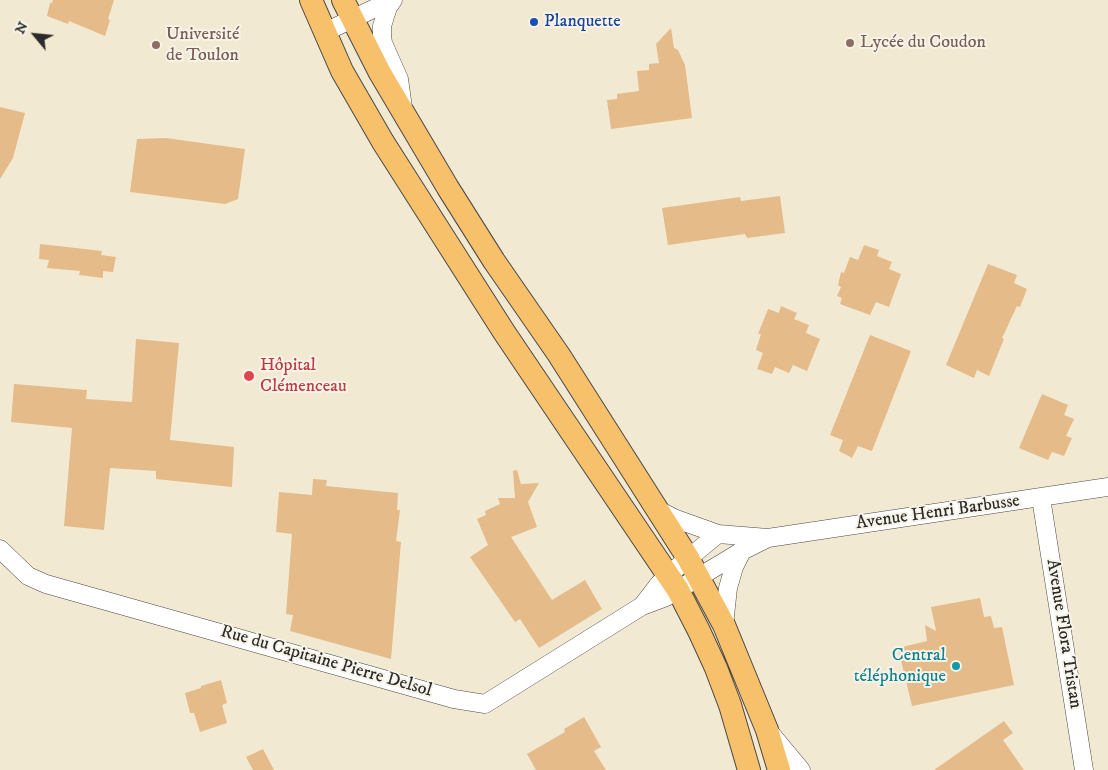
<!DOCTYPE html>
<html>
<head>
<meta charset="utf-8">
<style>
  body { margin:0 }
  #map { position:relative; width:1108px; height:770px; overflow:hidden; background:#f2e9d3; font-family:"IM FELL DW Pica",serif }
  canvas { display:block }
  .north { position:absolute; left:10px; top:10px; width:50px; height:50px; -webkit-text-stroke:4px #f7f3e8; paint-order:stroke; rotate:298deg; font-size:14px; font-weight:700; line-height:20px; text-align:center; color:#2b2b2b }
  .north::after { content:''; display:block; margin:auto; width:18px; height:22px; background:#2b2b2b; clip-path:polygon(50% 0,100% 100%,50% 72%,0 100%) }
</style>
</head>
<body>
<div id="map">
<canvas width="1108" height="770"></canvas>
<div class="north">N</div>
</div>
<script>
const g = document.querySelector('canvas').getContext('2d');
g.lineJoin = 'round';
function paint(path, color) { g.fillStyle = color; g.fill(path, 'evenodd'); }
const shape = rows => new Path2D(rows.map(r => 'M' + r).join(''));
function stroke(path, color, width, dash) { g.strokeStyle = color; g.lineWidth = width; g.lineCap = dash ? 'butt' : 'round'; g.setLineDash(dash || []); g.stroke(path); }
function drawText(font, color, halo, rows, align = 'center') {
  g.font = font + ' "IM FELL DW Pica",serif'; g.lineWidth = 4; g.setLineDash([]); g.textBaseline = 'middle'; g.strokeStyle = halo; g.fillStyle = color; for (const [text, x, y, turn = 0] of rows) {
    g.save(); g.translate(x, y); g.rotate((+turn || 0) * Math.PI / 180); g.textAlign = isNaN(turn) ? turn : align; if (halo) g.strokeText(text, 0, 0); g.fillText(text, 0, 0); g.restore();
  }
}
paint(shape([
  [53,0,114,0,108,19,110,20,105,36,69,21,68,24,47,16,50,3,52,3],
  [671,28,674,48,678,50,685,65,692,118,611,129,607,100,617,99,617,94,639,91,637,71,649,70,649,64,659,63,656,44],
  [0,107,25,113,13,158,0,179],
  [166,138,245,149,238,199,225,204,130,192,137,139],
  [780,196,785,233,747,238,745,234,668,245,662,208,740,197,741,201],
  [40,244,102,251,101,255,116,257,113,272,103,271,103,278,79,275,80,271,47,268,49,260,39,259],
  [864,245,879,250,877,256,892,262,889,269,901,274,889,307,876,302,870,315,840,304,842,298,837,296,841,287,838,285,841,272,844,273,850,257,858,260],
  [988,264,1017,275,1014,283,1027,289,1020,307,1017,306,1002,338,1004,339,989,376,977,370,974,378,946,365],
  [781,306,797,313,794,319,809,325,806,333,820,339,807,371,793,365,789,373,775,367,772,374,757,369,763,353,756,350,761,334,758,334,768,309,779,313],
  [870,335,911,351,872,451,858,446,852,458,839,451,843,440,830,435],
  [136,339,179,343,170,440,234,447,232,487,156,479,156,471,110,468,104,530,64,526,72,428,11,422,14,384,87,390,86,399,132,402],
  [1042,394,1068,405,1064,415,1074,419,1066,436,1072,438,1064,456,1052,452,1048,460,1019,448],
  [517,470,521,484,539,483,528,502,537,527,511,537,552,600,585,580,602,609,539,648,520,619,515,622,470,557,488,545,477,519,486,515,485,511,500,504,498,498,515,498,513,471],
  [313,479,327,480,326,486,398,493,397,510,400,510,396,541,401,542,391,659,290,631,293,615,286,614,292,534,276,532,279,492,312,495],
  [980,598,984,617,991,616,994,628,1002,627,1014,685,912,706,898,648,927,641,925,625,936,631,931,607],
  [221,680,227,703,222,705,227,723,200,732,194,713,190,713,185,693,201,688,201,686],
  [584,717,601,747,594,751,606,770,536,770,527,754,565,732,564,729],
  [1004,721,1013,733,1003,740,1024,770,934,770],
  [263,749,274,770,253,770,246,757]
]), '#e5bb8a');
const minor = shape([
  [393,0,388,7,382,26,382,35,383,43,399,79,403,108],
  [325,32,392,0],
  [1041,498,1084,770],
  [658,510,676,519,718,534,768,538,1108,487],
  [0,549,28,576,46,584,454,699,485,704,642,606,666,597,742,551,768,538],
  [642,606,659,584,668,575,718,534],
  [724,625,728,588,734,567,742,551],
  [771,734,801,770]
]);
const major = shape([
  [311,0,342,71,383,142,504,332,678,590,699,631,716,668,730,705,749,770],
  [343,0,380,73,448,188,494,261,559,355,688,558,724,625,767,730,779,770]
]);
stroke(minor, '#494844', 19);
stroke(major, '#494844', 24);
stroke(minor, '#fff', 18);
stroke(major, '#f7c06b', 22);
for (const [x, y, r, color] of [
  [534,22,5,"#1a4fb4"],
  [850,43,5,"#8d6e63"],
  [156,45,5,"#8d6e63"],
  [249,376,6,"#e0444e"],
  [956,666,5,"#0f9aa8"]
]) { const dot = new Path2D(); dot.arc(x, y, r, 0, 2 * Math.PI); g.fillStyle = color; g.fill(dot); stroke(dot, '#f7f3e8', 2); }
drawText('18px', '#164399', '#f7f3e8', [
  ["Planquette",544,22]
], 'left');
drawText('18px', '#785e54', '#f7f3e8', [
  ["Université",166,35],
  ["de Toulon",166,56],
  ["Lycée du Coudon",860,43]
], 'left');
drawText('18px', '#be3a42', '#f7f3e8', [
  ["Hôpital",260,366],
  ["Clémenceau",260,387]
], 'left');
drawText('18px', '#2b2b2b', '#f7f3e8', [
  ["Avenue Henri Barbusse",938,513,-8],
  ["Avenue Flora Tristan",1063,634,81],
  ["Rue du Capitaine Pierre Delsol",326,662,16]
]);
drawText('18px', '#0d838f', '#f7f3e8', [
  ["Central",946,656],
  ["téléphonique",946,677]
], 'right');
</script>
</body>
</html>
